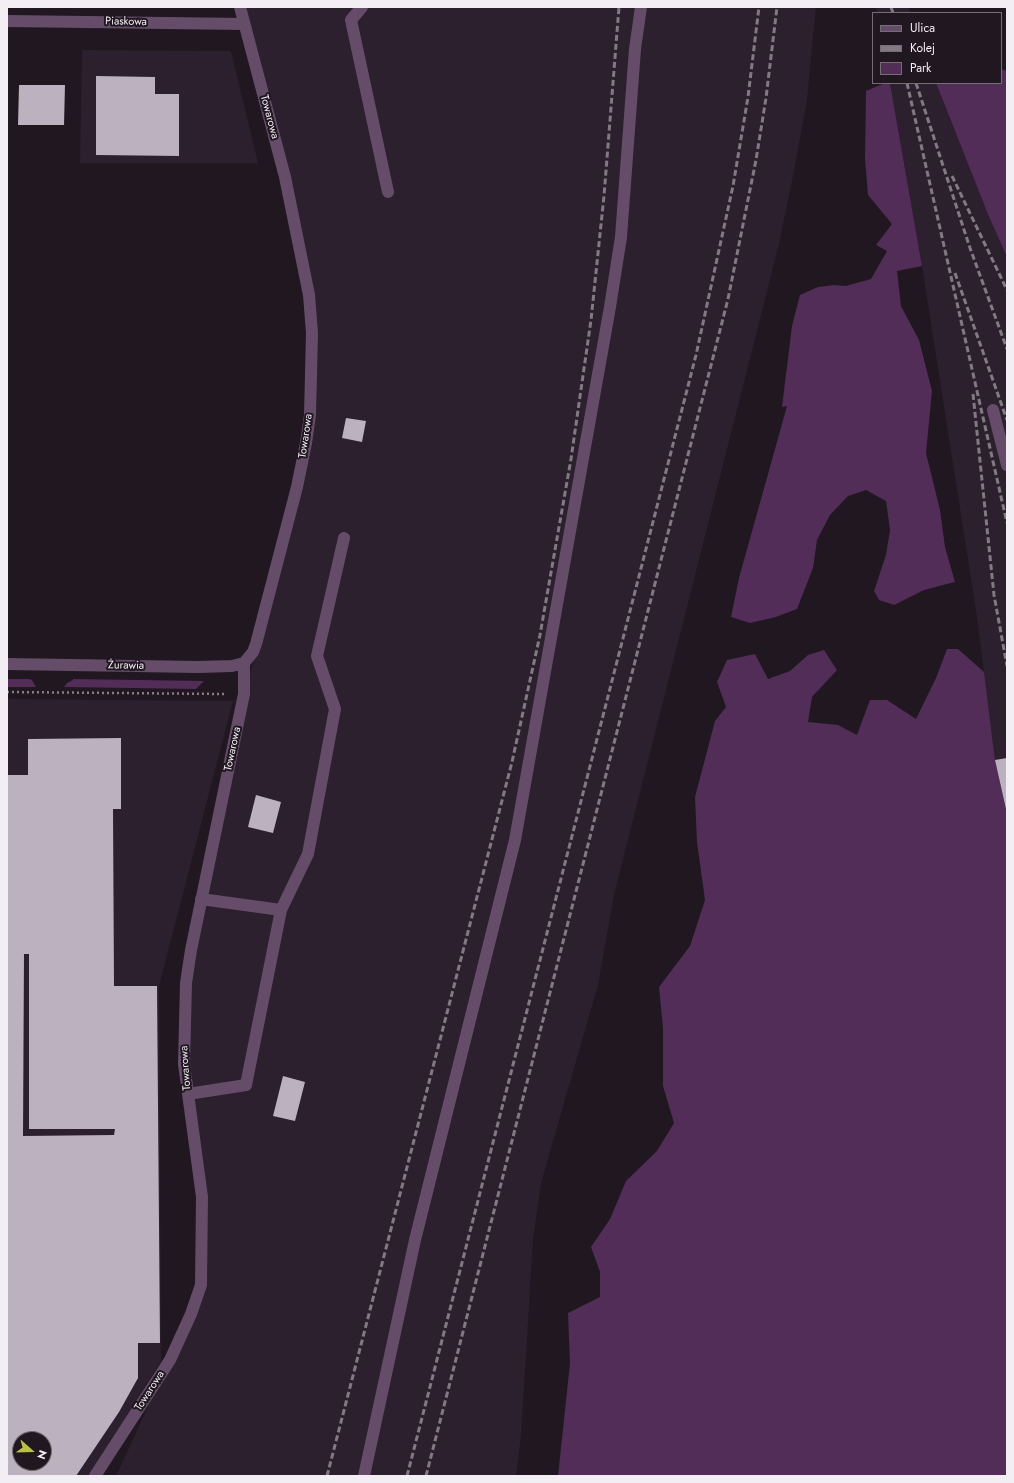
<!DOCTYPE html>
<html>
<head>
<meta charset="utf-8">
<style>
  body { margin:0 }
  #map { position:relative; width:1014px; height:1483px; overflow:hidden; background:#201721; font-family:Jost,sans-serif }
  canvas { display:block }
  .frame { position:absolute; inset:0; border:8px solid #f3edf4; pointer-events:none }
  .legend { position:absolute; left:872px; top:12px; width:130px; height:72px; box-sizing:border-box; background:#201721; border:1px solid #746d75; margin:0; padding:5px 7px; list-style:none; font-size:12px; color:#f3edf4 }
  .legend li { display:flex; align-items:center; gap:8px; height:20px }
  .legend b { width:20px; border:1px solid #746d75 }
  .north { position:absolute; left:12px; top:1431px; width:40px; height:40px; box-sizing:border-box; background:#201721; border:1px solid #746d75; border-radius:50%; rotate:110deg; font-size:11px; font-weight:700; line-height:16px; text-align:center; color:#f3edf4 }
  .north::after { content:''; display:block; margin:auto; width:14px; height:18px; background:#bac045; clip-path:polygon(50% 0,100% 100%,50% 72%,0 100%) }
</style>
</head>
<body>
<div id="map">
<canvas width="1014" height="1483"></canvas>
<div class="frame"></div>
<ul class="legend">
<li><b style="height:5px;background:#654d69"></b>Ulica</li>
<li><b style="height:5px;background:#827a83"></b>Kolej</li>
<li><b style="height:11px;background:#512d57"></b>Park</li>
</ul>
<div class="north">N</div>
</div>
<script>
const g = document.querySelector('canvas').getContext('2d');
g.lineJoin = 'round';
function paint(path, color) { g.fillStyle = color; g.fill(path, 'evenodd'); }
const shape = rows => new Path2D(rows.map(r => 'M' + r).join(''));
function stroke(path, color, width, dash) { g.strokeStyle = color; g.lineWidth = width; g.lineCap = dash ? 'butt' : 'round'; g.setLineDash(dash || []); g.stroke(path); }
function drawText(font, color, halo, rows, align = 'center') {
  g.font = font + ' Jost,sans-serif'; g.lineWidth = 4; g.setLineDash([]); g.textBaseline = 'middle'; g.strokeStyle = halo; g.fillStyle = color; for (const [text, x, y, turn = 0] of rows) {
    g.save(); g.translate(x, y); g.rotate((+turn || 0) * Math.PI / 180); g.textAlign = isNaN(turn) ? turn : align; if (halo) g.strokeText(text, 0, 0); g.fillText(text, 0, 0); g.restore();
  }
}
paint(shape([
  [243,7,816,7,807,100,793,176,779,244,614,895,598,985,541,1183,533,1240,521,1436,516,1476,116,1476,204,1285,186,1064,192,950,251,670,300,487,315,333],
  [876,7,909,7,911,13,877,13],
  [82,50,231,51,258,163,80,163],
  [890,83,936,83,989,217,1007,257,1007,812,995,760,977,617,922,266],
  [7,699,233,701,159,986,161,1361,89,1476,7,1476],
  [20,1439,44,1439,44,1463,20,1463]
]), '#2c1f2e');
paint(shape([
  [1001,69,1007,71,1007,257,989,217,936,83,1001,83],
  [885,83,890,83,922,266,897,271,901,306,919,340,932,391,926,453,940,510,945,547,955,582,924,590,894,605,879,600,874,591,886,555,890,530,886,501,866,490,848,496,830,515,817,540,813,568,797,609,776,617,750,623,731,617,739,578,787,406,782,407,792,326,800,295,818,287,834,285,846,286,871,279,887,251,876,245,892,224,868,195,865,159,866,91],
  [947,649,958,649,984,672,995,760,1007,812,1007,1476,558,1476,570,1363,568,1313,600,1297,600,1272,591,1247,610,1219,626,1181,657,1151,674,1123,663,1086,663,1028,659,987,690,946,705,900,697,842,695,797,715,721,726,707,717,682,727,660,755,654,768,679,790,671,808,655,824,650,837,670,812,697,808,722,838,725,857,735,870,700,887,700,916,719,936,678],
  [7,679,29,679,32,680,36,687,7,687],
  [73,680,73,679,204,681,196,689,64,687,67,683]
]), '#512d57');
paint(shape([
  [96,76,155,77,155,94,179,94,179,156,96,155],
  [19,85,65,85,64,125,18,125],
  [346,418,366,421,362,442,342,438],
  [121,738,121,809,113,809,114,986,157,986,160,1343,138,1343,138,1378,119,1412,76,1476,7,1476,7,775,28,775,28,739],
  [24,954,29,954,29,1129,115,1129,114,1135,23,1136],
  [20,1439,44,1439,44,1463,20,1463],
  [1007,758,1007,809,1006,809,995,760],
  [256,795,281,802,273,833,248,827],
  [283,1076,305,1082,295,1121,273,1116]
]), '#bcb1be');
stroke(shape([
  [7,692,224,694]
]), '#877f88', 2.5, [2, 3]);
stroke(shape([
  [362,7,351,20,388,192],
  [7,21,244,24],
  [993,410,1007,465],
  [7,664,198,667,232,666,244,663],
  [281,910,308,854,335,709,317,656,344,538],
  [188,1094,246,1085,281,910,201,899],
  [95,1476,170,1360,191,1314,201,1285,202,1197,184,1064,186,983,191,950,244,694,244,663,253,652,256,644,297,487,306,443,310,415,312,333,309,295,285,177,240,7],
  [364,1476,415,1240,515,840,610,307,621,237,635,49,641,7]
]), '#654d69', 12);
stroke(shape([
  [891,7,893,13],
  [907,83,1007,523],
  [916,83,970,248,1007,349],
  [952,176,1007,290],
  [955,273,1007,420],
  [973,394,994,595,1007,666],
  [327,1476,512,762,540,635,571,459,591,320,604,196,619,7],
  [407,1476,696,355,733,186,748,97,759,7],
  [426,1476,728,299,756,160,766,98,777,7]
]), '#827a83', 3, [6, 3]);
drawText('11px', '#f3edf4', '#201721', [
  ["Piaskowa",126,22,1],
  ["Towarowa",269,117,75],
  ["Towarowa",306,436,-82],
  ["Żurawia",126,666,1],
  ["Towarowa",233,749,-78],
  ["Towarowa",186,1068,-94],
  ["Towarowa",150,1391,-57]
]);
</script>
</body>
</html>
